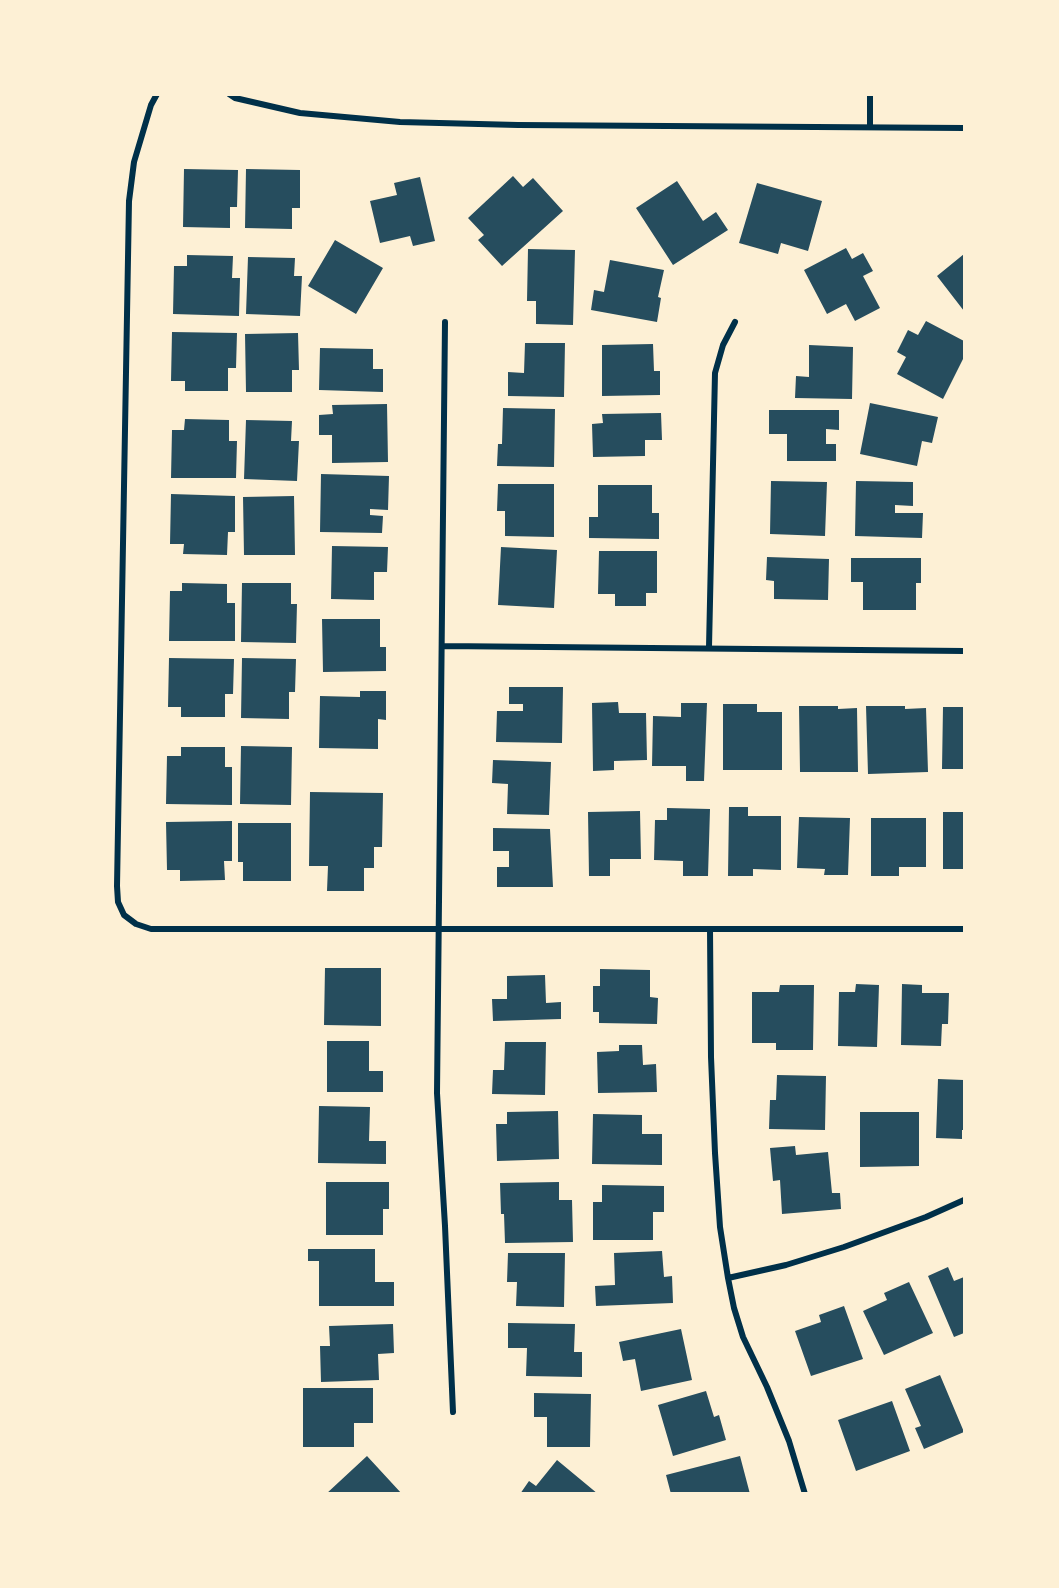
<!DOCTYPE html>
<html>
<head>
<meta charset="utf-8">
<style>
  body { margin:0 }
  #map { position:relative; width:1059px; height:1588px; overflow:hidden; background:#fdf0d5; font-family:"Varela Round",sans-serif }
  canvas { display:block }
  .frame { position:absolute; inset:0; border:96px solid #fdf0d5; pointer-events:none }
</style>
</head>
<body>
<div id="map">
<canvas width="1059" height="1588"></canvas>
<div class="frame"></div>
</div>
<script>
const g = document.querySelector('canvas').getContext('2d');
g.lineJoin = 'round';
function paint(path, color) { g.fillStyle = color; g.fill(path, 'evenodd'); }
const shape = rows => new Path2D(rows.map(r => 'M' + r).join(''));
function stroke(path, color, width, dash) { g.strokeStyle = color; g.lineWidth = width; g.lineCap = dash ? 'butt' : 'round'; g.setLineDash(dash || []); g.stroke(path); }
paint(shape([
  [184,169,238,170,237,207,230,207,230,228,183,227],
  [246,169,300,170,300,208,292,208,292,229,245,228],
  [513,176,523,187,533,178,563,211,502,266,478,240,484,235,468,218],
  [420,177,435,241,413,246,410,236,380,243,370,201,397,195,394,183],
  [677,181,703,221,716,212,728,230,673,265,636,208],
  [757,183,822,201,808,251,781,243,778,254,739,243],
  [335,240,383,268,356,314,308,286],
  [846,248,852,259,863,253,873,271,863,276,880,308,855,321,846,304,827,314,804,270],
  [528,249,575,250,573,325,536,324,536,301,527,301],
  [964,254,964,311,937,276],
  [187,255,233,256,232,278,240,278,239,316,173,314,174,266,187,266],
  [248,257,295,258,294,276,302,276,300,316,246,314],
  [610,260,664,270,658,297,661,298,657,322,591,310,594,290,604,292],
  [926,321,964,341,964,357,943,399,897,374,906,357,897,352,908,330,918,335],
  [172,332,237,333,236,368,228,368,228,391,185,391,185,381,171,381],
  [298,333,299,370,292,370,292,392,246,392,245,334],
  [525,343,565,343,564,397,508,396,508,372,524,373],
  [653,344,654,371,660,371,660,395,602,396,602,345],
  [809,345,853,347,852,399,795,398,796,376,809,377],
  [320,348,373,349,373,369,383,369,383,392,319,390],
  [870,403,938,417,932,443,922,441,917,466,860,454],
  [387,404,388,462,332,463,332,435,319,435,319,415,333,414,332,405],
  [503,408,555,409,554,467,497,466,498,444,502,444],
  [769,410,839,410,839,430,826,429,826,444,836,444,836,461,787,461,787,434,769,434],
  [661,413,662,440,645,440,645,456,593,457,592,424,603,423,602,414],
  [185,419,229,420,229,441,237,441,236,478,171,478,172,430,184,430],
  [246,420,292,421,291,441,299,441,297,481,244,479],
  [321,474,389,476,388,510,370,509,370,515,383,516,382,533,320,532],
  [771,481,827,482,825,536,770,534],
  [856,481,913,482,913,506,895,505,895,513,923,513,922,538,855,536],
  [498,484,554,484,554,537,505,536,505,511,497,511],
  [598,485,652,485,652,513,659,513,659,539,589,538,589,517,598,517],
  [171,494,235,496,235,532,228,532,227,555,183,554,184,544,170,544],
  [294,496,295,555,244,555,243,497],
  [332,546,388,547,387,572,374,572,374,600,331,599],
  [501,547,557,550,554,608,498,605],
  [599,551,657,551,657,593,646,593,646,606,615,606,615,594,598,594],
  [767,557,829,559,828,600,774,599,774,581,766,580],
  [851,558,921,558,921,583,916,583,916,610,863,610,863,582,851,582],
  [182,583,227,584,227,603,235,603,235,641,169,641,170,591,182,591],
  [242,583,291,583,291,604,297,604,296,643,241,642],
  [322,619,380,619,380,647,386,647,386,671,323,672],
  [169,658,234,659,233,694,225,694,225,717,181,717,181,707,168,707],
  [242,658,296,659,295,692,289,692,289,719,241,718],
  [509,687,563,687,562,743,496,742,497,711,523,711,523,704,509,704],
  [360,691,386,691,386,720,378,719,378,749,319,748,320,696,360,697],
  [618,702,619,713,646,713,647,760,614,761,614,770,593,771,592,703],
  [681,703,707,703,704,781,686,781,686,766,652,766,653,716,681,717],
  [723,704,757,704,757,712,782,712,782,770,723,770],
  [799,706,838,706,838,709,857,708,858,772,800,772],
  [866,706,905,706,905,709,926,708,928,772,868,774],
  [943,707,964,707,964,769,942,769],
  [241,746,292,747,291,805,240,804],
  [181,747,225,747,225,767,232,767,232,805,166,804,167,756,181,756],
  [493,760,551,762,549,815,507,814,508,784,492,783],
  [310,792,383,793,382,847,374,847,374,868,364,868,364,891,327,891,328,866,309,866],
  [729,807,748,807,748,816,781,816,781,870,753,869,753,876,728,876],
  [667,808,710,809,708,876,683,876,683,861,654,860,655,820,667,820],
  [640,811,641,859,610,859,610,876,589,876,588,812],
  [943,812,964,812,964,869,943,869],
  [799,817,850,818,848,875,824,875,825,869,797,868],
  [871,818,926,818,926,867,899,867,899,876,871,876],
  [232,821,232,861,224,861,225,880,180,881,180,870,167,870,166,822],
  [238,823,291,823,291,881,243,881,243,862,238,862],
  [493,828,550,829,553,887,497,887,497,867,509,867,509,851,493,851],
  [325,968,381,968,381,1026,324,1025],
  [600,969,650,970,650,997,658,998,657,1024,599,1023,599,1012,593,1012,593,986,600,986],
  [545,975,546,1003,561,1002,561,1019,493,1021,492,999,507,999,507,976],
  [856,984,879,985,877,1047,838,1046,839,992,855,992],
  [902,984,922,985,922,993,949,993,948,1024,942,1024,941,1046,901,1045],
  [780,985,814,985,813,1050,776,1050,776,1043,752,1043,752,992,779,992],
  [327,1041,369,1041,369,1071,383,1071,383,1092,327,1092],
  [505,1042,546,1042,545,1095,492,1094,493,1070,504,1070],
  [619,1045,642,1045,643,1065,656,1064,657,1092,598,1093,597,1052,619,1051],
  [777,1075,826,1076,825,1130,769,1129,770,1100,776,1100],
  [938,1079,964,1080,964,1130,962,1130,962,1139,936,1138],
  [319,1106,370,1107,369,1141,386,1141,386,1164,318,1163],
  [558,1111,559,1159,497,1161,496,1124,507,1124,507,1112],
  [860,1112,919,1112,919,1166,860,1167],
  [593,1114,642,1115,642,1134,662,1134,662,1165,592,1164],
  [795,1146,796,1155,828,1152,832,1193,840,1193,841,1209,782,1214,780,1180,773,1181,770,1148],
  [326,1182,389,1182,389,1209,383,1209,383,1235,326,1235],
  [559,1182,559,1200,572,1200,573,1242,505,1243,504,1214,501,1214,500,1183],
  [602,1185,664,1186,664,1212,653,1212,653,1240,593,1240,593,1202,602,1202],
  [308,1249,375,1249,375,1282,394,1282,394,1306,319,1306,319,1261,308,1261],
  [662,1251,664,1277,672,1276,673,1303,596,1306,595,1286,615,1285,614,1253],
  [508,1253,565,1253,564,1307,516,1306,517,1282,507,1282],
  [948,1267,954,1281,964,1277,964,1333,954,1337,928,1276],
  [909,1282,933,1333,884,1355,863,1311,887,1300,884,1293],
  [844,1306,863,1359,811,1376,795,1331,821,1322,819,1315],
  [508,1323,575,1324,574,1352,582,1352,582,1377,526,1376,527,1348,508,1348],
  [393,1324,394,1353,378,1354,379,1380,321,1382,320,1346,330,1346,329,1326],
  [681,1329,692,1380,641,1391,635,1359,623,1361,619,1342],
  [940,1375,964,1432,924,1449,915,1428,921,1426,905,1389],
  [303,1388,373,1388,373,1423,354,1423,354,1447,303,1447],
  [706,1391,714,1417,719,1415,726,1440,673,1456,658,1405],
  [534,1393,591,1394,590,1447,547,1447,547,1417,534,1417],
  [892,1401,910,1451,856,1471,838,1420],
  [367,1456,402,1494,326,1494],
  [740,1456,750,1494,671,1494,666,1475],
  [557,1460,598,1494,520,1494,529,1481,536,1486]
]), '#264d5e');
stroke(shape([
  [157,94,151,105,134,162,129,201,117,886,118,902,124,915,136,924,151,929,964,929],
  [229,94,235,98,300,113,400,122,518,125,964,128],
  [870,127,870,94],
  [445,322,437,1093,445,1226,453,1412],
  [442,646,964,651],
  [709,647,715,373,723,345,735,322],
  [710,929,711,1057,715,1153,720,1227,728,1278,734,1308,743,1337,767,1387,789,1441,805,1494],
  [728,1278,786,1265,844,1247,926,1217,964,1200]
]), '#003049', 6);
</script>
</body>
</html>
